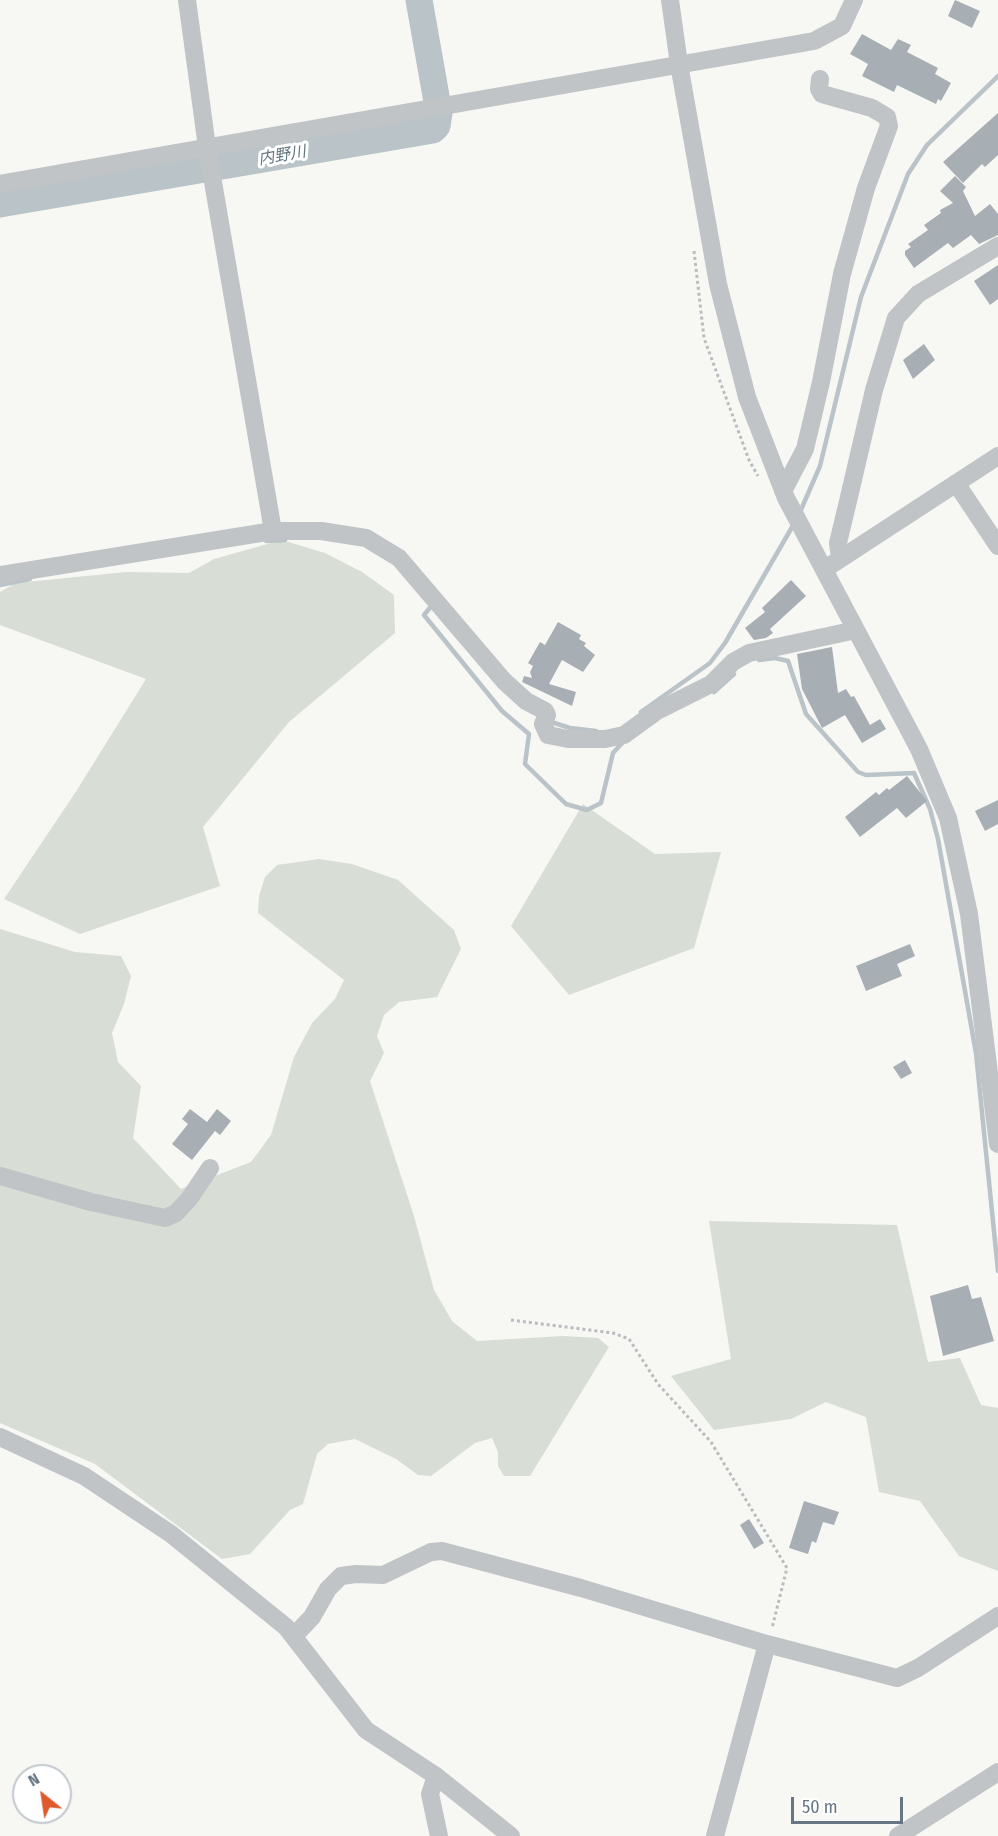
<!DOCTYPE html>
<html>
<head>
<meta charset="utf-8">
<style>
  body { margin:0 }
  #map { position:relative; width:998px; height:1836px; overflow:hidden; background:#f7f7f4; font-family:"Fira Sans Condensed",sans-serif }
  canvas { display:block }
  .north { position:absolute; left:12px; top:1764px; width:60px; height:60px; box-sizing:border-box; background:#fff; border:2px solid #c2c8ce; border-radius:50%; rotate:330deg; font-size:16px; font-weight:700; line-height:24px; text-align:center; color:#677684 }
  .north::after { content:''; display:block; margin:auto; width:21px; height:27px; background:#de592c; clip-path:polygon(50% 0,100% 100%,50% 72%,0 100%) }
  .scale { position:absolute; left:791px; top:1797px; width:112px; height:27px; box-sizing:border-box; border:3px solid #677684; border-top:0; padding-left:8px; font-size:18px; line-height:21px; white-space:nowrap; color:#677684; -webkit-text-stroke:4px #fff; paint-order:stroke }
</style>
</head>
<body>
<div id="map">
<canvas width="998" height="1836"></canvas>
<div class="north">N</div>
<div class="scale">50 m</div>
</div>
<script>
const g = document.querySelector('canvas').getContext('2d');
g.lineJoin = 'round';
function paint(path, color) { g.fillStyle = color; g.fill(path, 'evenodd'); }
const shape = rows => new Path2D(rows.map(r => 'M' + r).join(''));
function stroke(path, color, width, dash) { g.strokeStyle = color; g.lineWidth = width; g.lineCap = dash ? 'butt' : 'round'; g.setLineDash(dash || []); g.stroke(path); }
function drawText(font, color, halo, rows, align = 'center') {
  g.font = font + ' "Fira Sans Condensed","Noto Sans JP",sans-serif'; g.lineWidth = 6; g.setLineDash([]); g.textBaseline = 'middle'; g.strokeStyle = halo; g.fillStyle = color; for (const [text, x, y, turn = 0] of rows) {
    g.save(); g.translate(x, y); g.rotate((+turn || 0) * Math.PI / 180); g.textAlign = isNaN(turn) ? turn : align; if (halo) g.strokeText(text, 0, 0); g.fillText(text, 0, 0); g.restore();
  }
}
paint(shape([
  [282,540,325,553,362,572,394,595,395,633,289,722,203,827,220,886,80,934,4,899,77,790,146,679,0,625,0,592,16,583,126,572,189,573,214,559],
  [583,804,655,854,721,852,694,948,569,995,511,926],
  [319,859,352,864,398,880,454,930,461,949,437,997,399,1002,384,1015,377,1036,384,1053,370,1081,414,1216,434,1290,452,1321,477,1341,563,1336,598,1338,609,1347,530,1476,504,1476,498,1466,498,1452,492,1438,475,1443,431,1476,418,1475,396,1459,355,1439,328,1444,317,1454,303,1504,290,1510,250,1554,222,1559,95,1464,0,1423,0,929,75,952,121,956,131,976,124,1004,112,1033,118,1062,141,1086,133,1138,181,1189,251,1162,271,1135,294,1057,312,1023,335,999,344,980,258,913,259,896,265,877,277,865],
  [709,1221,897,1225,928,1362,960,1358,981,1405,998,1408,998,1571,959,1556,920,1501,879,1492,866,1417,826,1402,791,1419,714,1430,671,1376,731,1359]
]), '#d8ddd5');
stroke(shape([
  [800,512,820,466,861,297,908,174,927,145,998,76],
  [266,541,285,540],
  [0,585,30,579],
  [433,604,424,615,502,711,529,734,525,764,566,804,587,810,601,803,613,753,623,742],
  [759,660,775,658,788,661,806,714,858,772,866,775,914,773,930,809,938,839,976,1053,998,1271],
  [714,692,734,674],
  [641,712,710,663,725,643,795,522],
  [548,721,570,728,596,731]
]), '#b9c3c8', 4.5);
stroke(shape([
  [0,204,433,130,437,126,439,113,419,0]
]), '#b9c3c8', 27);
paint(shape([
  [955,0,980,11,972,28,948,16],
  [862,34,891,50,898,39,911,45,907,52,938,68,935,74,951,83,941,101,938,99,936,104,897,85,894,92,862,76,868,64,850,54],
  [998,113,998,155,985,167,982,164,963,183,943,162],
  [955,176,966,187,963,191,975,216,990,204,998,214,998,235,979,244,971,235,953,248,948,243,914,268,905,255,905,251,911,247,908,244,928,230,924,225,941,213,940,210,953,203,940,191],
  [998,265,998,299,990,305,974,281],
  [924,344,935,360,913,379,903,360],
  [791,580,806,596,770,629,773,633,766,638,754,640,745,628,765,612,762,608],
  [558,622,581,635,579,639,586,643,584,646,595,655,583,672,562,660,549,684,576,692,572,706,522,682,524,676,532,678,530,672,533,666,528,663,540,642,545,645],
  [832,647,838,693,846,689,851,697,854,696,870,725,880,719,886,729,862,743,845,715,822,728,802,689,797,654],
  [907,776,927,801,906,818,897,808,860,837,845,817,876,792,879,795,887,788,889,790],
  [998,800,998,824,985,831,975,811],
  [910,944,915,956,897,964,902,976,866,991,856,966],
  [905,1060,912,1073,901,1079,893,1067],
  [190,1109,207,1122,217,1109,231,1121,220,1135,215,1131,192,1160,172,1144,188,1124,182,1119],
  [968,1285,972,1299,981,1297,994,1341,943,1356,930,1296],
  [804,1501,839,1512,834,1525,823,1522,816,1543,812,1541,808,1554,789,1548],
  [749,1519,764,1543,754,1549,740,1525]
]), '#a7afb5');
stroke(shape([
  [694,251,704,338,749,460,758,476],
  [511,1320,613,1333,629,1339,658,1384,711,1442,787,1568,772,1628]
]), '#babdbf', 3, [3, 3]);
stroke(shape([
  [187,0,207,147,273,531],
  [670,0,679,64,718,284,747,397,786,498,919,749,948,818,969,914,998,1144],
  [0,184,814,41,842,26,854,0],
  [956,483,998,546],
  [783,491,805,449,821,382,842,274,866,188,889,126,887,117,872,108,822,94,819,89,820,79],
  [840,559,838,543,849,497,874,390,896,318,918,294,998,246],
  [831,565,998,456],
  [0,575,273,531,321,531,366,538,399,558,504,681,526,701,545,711,547,715,543,724,548,735,568,739,605,739,624,735,657,711,711,684,733,662,749,653,856,630],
  [0,1176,91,1202,165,1218,176,1213,189,1199,210,1168],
  [0,1437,84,1476,171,1534,286,1627,366,1730,436,1776,511,1836],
  [294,1636,312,1617,328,1589,341,1576,356,1574,383,1575,431,1552,442,1551,581,1588,767,1644,897,1678,918,1668,998,1616],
  [436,1776,430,1794,439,1836],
  [715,1836,767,1644],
  [898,1836,998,1772]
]), '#c0c4c7', 18);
drawText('italic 16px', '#637780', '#fff', [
  ["内野川",282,156,-10]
]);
</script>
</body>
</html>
